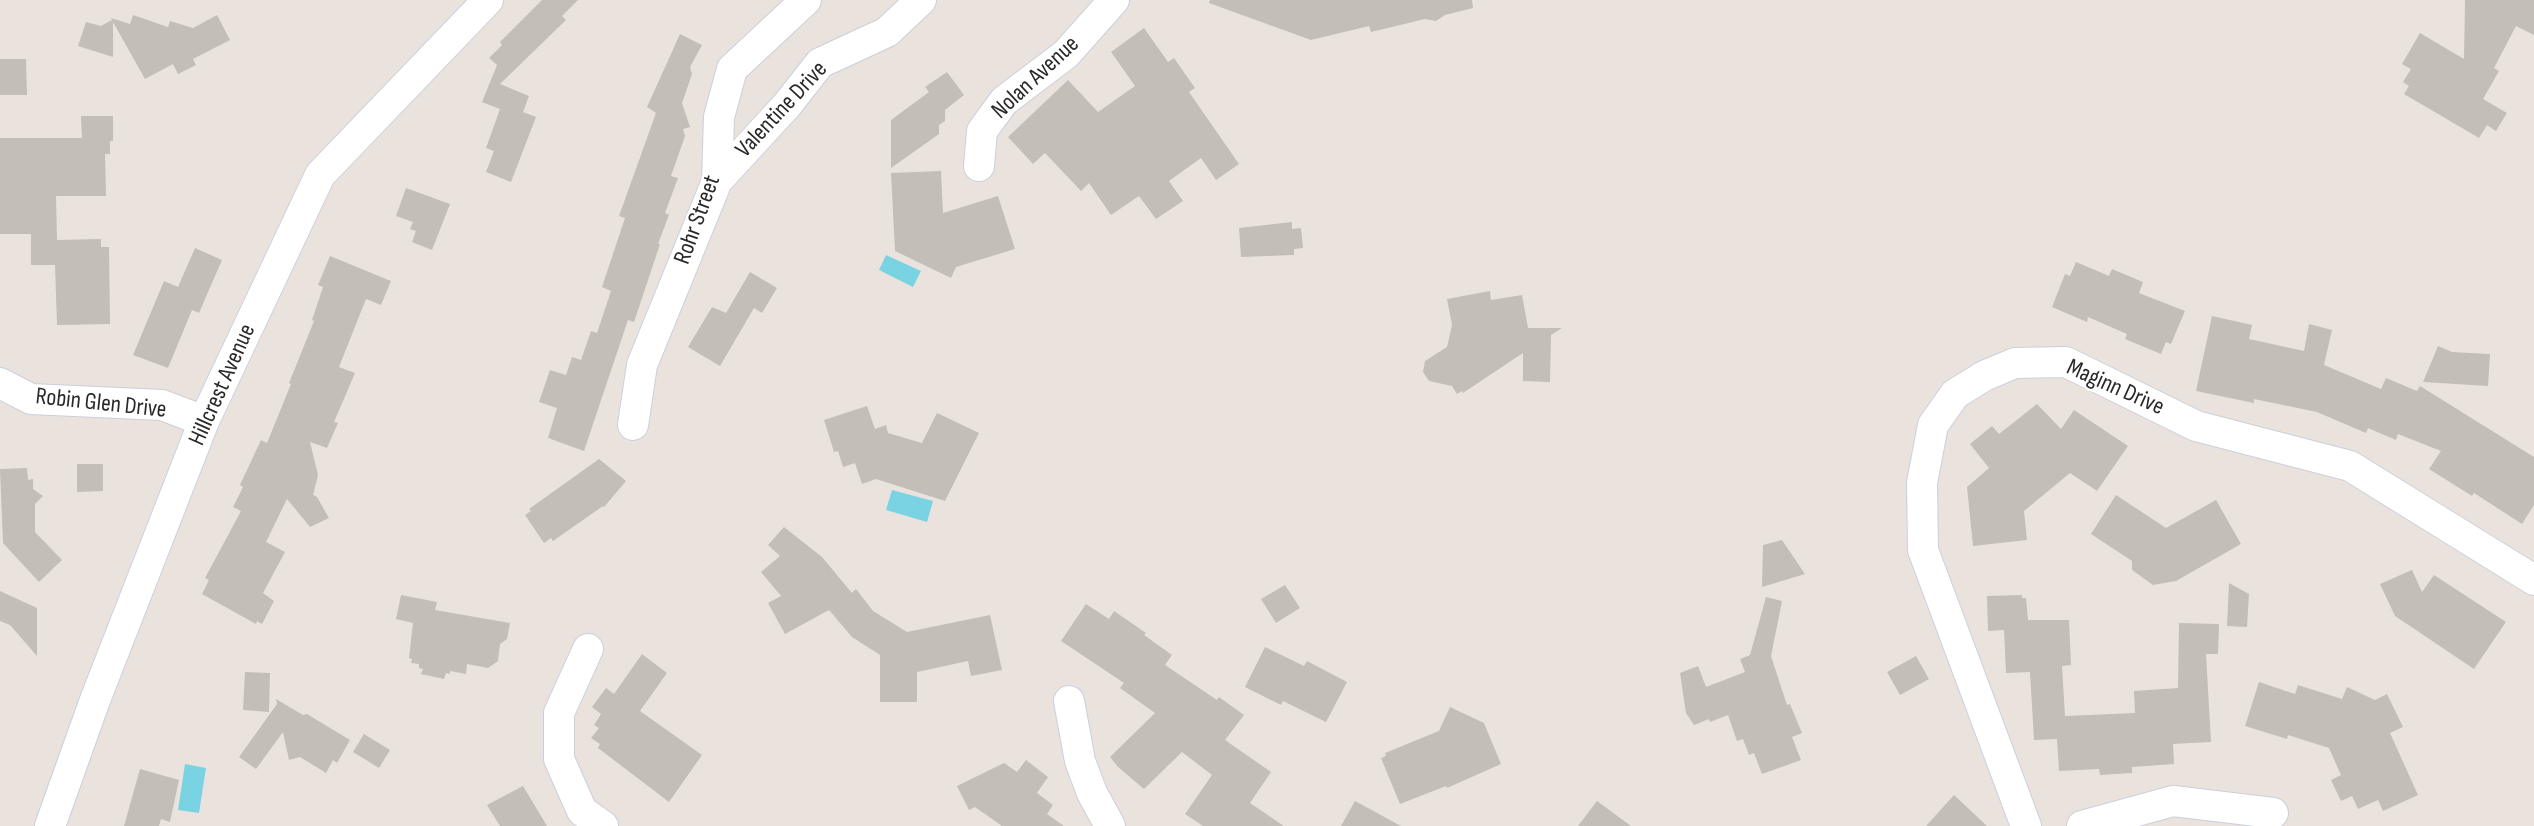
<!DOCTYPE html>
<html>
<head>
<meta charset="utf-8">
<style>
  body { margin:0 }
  canvas { display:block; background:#eae3dd }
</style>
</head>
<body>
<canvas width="2534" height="826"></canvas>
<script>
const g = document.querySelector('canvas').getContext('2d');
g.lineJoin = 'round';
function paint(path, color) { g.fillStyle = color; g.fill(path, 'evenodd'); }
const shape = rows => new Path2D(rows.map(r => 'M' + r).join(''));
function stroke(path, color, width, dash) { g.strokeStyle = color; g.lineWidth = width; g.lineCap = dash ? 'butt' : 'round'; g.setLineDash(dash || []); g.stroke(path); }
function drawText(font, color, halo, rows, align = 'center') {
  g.font = font + ' "Sofia Sans Condensed",sans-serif'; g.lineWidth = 5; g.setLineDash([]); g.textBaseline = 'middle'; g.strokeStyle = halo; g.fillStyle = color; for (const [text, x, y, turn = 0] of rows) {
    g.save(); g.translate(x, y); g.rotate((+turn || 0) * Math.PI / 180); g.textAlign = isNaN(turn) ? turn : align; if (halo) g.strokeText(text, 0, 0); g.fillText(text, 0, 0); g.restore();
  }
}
paint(shape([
  [886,255,921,271,913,287,879,270],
  [892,490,933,501,927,522,886,510],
  [185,764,206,768,199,813,178,810]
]), '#79d3e3');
paint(shape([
  [542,0,578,0,562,16,566,20,500,84,529,96,523,112,536,117,511,182,486,172,494,151,486,148,500,109,482,102,497,65,489,58,502,45,500,42],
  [1210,0,1472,0,1473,8,1445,15,1436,21,1425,19,1371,32,1369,26,1311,40,1209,3],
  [2465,0,2534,0,2534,35,2516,26,2494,68,2499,71,2483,99,2507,113,2496,131,2487,125,2479,138,2404,94,2409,86,2403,82,2411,69,2402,64,2420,33,2464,59],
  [133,15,168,27,170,21,193,28,217,15,230,40,193,59,196,65,178,74,173,64,145,79,113,22,113,57,78,46,86,22,101,26,112,20,111,18,130,24],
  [1144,28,1168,62,1174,58,1195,88,1189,92,1239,164,1216,180,1201,158,1169,181,1183,201,1156,219,1139,196,1111,215,1089,183,1081,191,1045,153,1033,164,1008,137,1068,80,1098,112,1135,86,1111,52],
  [680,34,702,45,690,67,692,74,682,103,690,127,683,129,685,136,671,176,678,178,665,213,669,215,658,244,660,244,634,322,628,320,584,451,548,438,557,408,539,402,550,370,566,375,572,357,581,360,591,331,597,333,611,291,602,287,625,218,619,216,656,113,647,107],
  [0,59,26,59,27,95,0,95],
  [947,72,964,95,945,110,945,121,939,125,939,134,891,168,891,120,929,92,925,87],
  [81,116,113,116,113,141,110,141,110,154,105,154,106,196,56,196,57,240,101,239,101,247,109,247,110,324,57,325,55,265,31,265,31,234,0,234,0,138,82,138],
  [941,171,943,213,998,196,1015,249,956,267,951,278,895,251,891,173],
  [406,188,450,204,432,250,412,242,416,231,410,229,413,222,396,216],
  [1292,222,1292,229,1301,228,1303,248,1294,249,1294,255,1241,257,1239,228],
  [195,248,222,260,199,313,192,310,168,368,133,355,164,281,178,287],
  [330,256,391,281,381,305,366,299,339,367,355,373,334,422,338,423,327,448,310,442,318,475,313,495,317,497,329,518,310,527,287,499,266,542,285,552,263,593,274,601,262,624,257,621,256,624,202,594,209,580,205,578,241,511,233,507,243,487,240,485,261,440,267,443,291,384,289,383,314,321,312,320,323,287,318,285],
  [2076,262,2109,276,2112,269,2143,282,2139,293,2185,311,2171,344,2166,342,2161,354,2125,339,2127,334,2088,317,2087,322,2052,307,2065,274,2070,276],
  [750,272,777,288,762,313,754,308,720,366,688,347,712,307,726,313],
  [1490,291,1491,300,1522,295,1528,328,1562,328,1551,335,1550,382,1523,381,1523,353,1463,393,1462,391,1457,394,1452,386,1429,381,1423,372,1425,361,1447,347,1452,325,1447,299],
  [2212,316,2252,325,2249,339,2304,351,2309,324,2332,330,2324,365,2381,389,2386,378,2417,391,2420,386,2534,457,2534,505,2522,524,2474,493,2472,496,2429,469,2441,451,2398,434,2396,440,2368,428,2366,433,2317,412,2254,399,2254,403,2196,391],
  [2438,346,2452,352,2490,354,2488,386,2423,382],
  [2037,404,2061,429,2074,410,2128,446,2097,491,2070,473,2024,511,2027,540,1973,546,1967,487,1989,468,1970,444,1992,426,1999,434],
  [867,406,875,429,886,425,888,433,922,443,937,413,979,433,945,501,876,479,862,484,855,463,843,467,838,451,834,452,824,420],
  [599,459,626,481,604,507,603,506,553,541,551,538,544,543,525,515,531,511,529,509],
  [77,464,103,464,103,491,77,492],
  [27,468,28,480,33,479,33,489,43,496,35,504,35,532,62,560,39,582,3,543,0,469],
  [2116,495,2166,528,2216,500,2241,544,2176,581,2153,585,2132,570,2132,561,2091,534],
  [784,527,822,557,852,593,856,589,873,611,907,632,990,615,1002,670,971,676,968,661,917,672,917,702,880,702,880,655,852,637,829,610,785,634,768,603,781,596,761,572,780,556,768,545],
  [1782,540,1805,574,1762,587,1763,545],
  [2412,570,2422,592,2434,575,2506,622,2474,669,2395,616,2380,584],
  [2229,583,2249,594,2247,627,2227,626],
  [1285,585,1300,608,1276,623,1261,599],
  [0,591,37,608,37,656,10,625,0,621],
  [401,595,437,602,435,610,510,623,507,639,500,644,498,661,488,668,467,664,466,674,450,671,450,674,446,673,444,679,421,674,423,669,419,668,419,664,411,663,412,659,409,658,413,623,396,619],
  [2022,595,2022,598,2026,598,2028,620,2069,620,2071,665,2062,666,2065,716,2135,713,2134,691,2178,688,2179,623,2219,624,2218,654,2206,654,2211,742,2173,744,2174,764,2132,767,2132,773,2100,775,2099,769,2059,771,2057,739,2034,740,2030,672,2006,673,2004,630,1988,631,1987,596],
  [1766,597,1782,601,1771,656,1787,705,1790,704,1802,733,1792,737,1801,760,1762,774,1754,753,1749,755,1743,739,1737,741,1728,715,1710,722,1709,719,1694,725,1686,713,1680,673,1698,666,1706,687,1745,672,1740,659,1750,655],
  [1086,604,1109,619,1114,611,1146,633,1144,635,1172,655,1165,665,1217,700,1219,697,1244,715,1225,740,1271,772,1250,803,1284,826,1203,826,1185,814,1212,775,1182,752,1144,789,1118,767,1110,757,1155,713,1120,688,1124,683,1061,641],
  [1265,647,1304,666,1307,661,1347,682,1326,722,1283,701,1281,705,1245,687],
  [642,654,667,673,640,711,702,755,669,802,598,748,600,744,591,738,599,728,594,725,601,714,592,707,606,688,614,694],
  [1916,656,1929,679,1900,695,1887,672],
  [245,672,270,673,269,712,243,710],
  [2259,682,2295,694,2298,685,2342,699,2347,687,2375,700,2387,694,2403,727,2390,733,2418,795,2383,811,2378,800,2358,809,2352,796,2341,801,2331,780,2341,775,2329,748,2288,735,2287,739,2245,726],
  [276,699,303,715,307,714,350,740,337,763,333,760,326,773,300,757,289,760,283,732,256,769,239,757,277,704],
  [1450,707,1484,723,1501,764,1447,788,1446,786,1400,804,1381,758,1386,756,1385,753,1439,731],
  [364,734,390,750,379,768,353,752],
  [1026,760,1048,777,1037,793,1053,805,1047,814,1064,826,1002,826,975,807,969,810,957,786,1004,763,1017,772],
  [140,769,179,780,170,822,161,819,159,826,124,826],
  [523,786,547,826,500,826,487,805],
  [1954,795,1987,826,1926,826],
  [1355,801,1401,826,1341,826],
  [1597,801,1631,826,1578,826]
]), '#c3beb8');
const minor = shape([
  [979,166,982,131,1004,101,1066,54,1114,0],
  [717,181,787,105,820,63,887,32,921,0],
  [0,383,31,399,162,405,204,421],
  [633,425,642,365,717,181,719,117,732,69,806,0],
  [588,649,559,713,559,759,582,811,603,826],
  [1069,701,1080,761,1092,793,1110,826],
  [50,826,95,700,204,421,320,175,488,0],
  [2026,826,1923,550,1922,483,1933,425,1955,394,1984,376,2015,363,2066,362,2196,426,2350,466,2534,580],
  [2082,826,2173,801,2273,813]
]);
stroke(minor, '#cbcfda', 32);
stroke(minor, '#fff', 30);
drawText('24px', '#292929', '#fff', [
  ["Nolan Avenue",1036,78,-43],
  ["Valentine Drive",782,110,-47],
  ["Rohr Street",698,220,-70],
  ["Hillcrest Avenue",223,385,-66],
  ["Maginn Drive",2115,388,24],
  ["Robin Glen Drive",101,404,6]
]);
</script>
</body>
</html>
